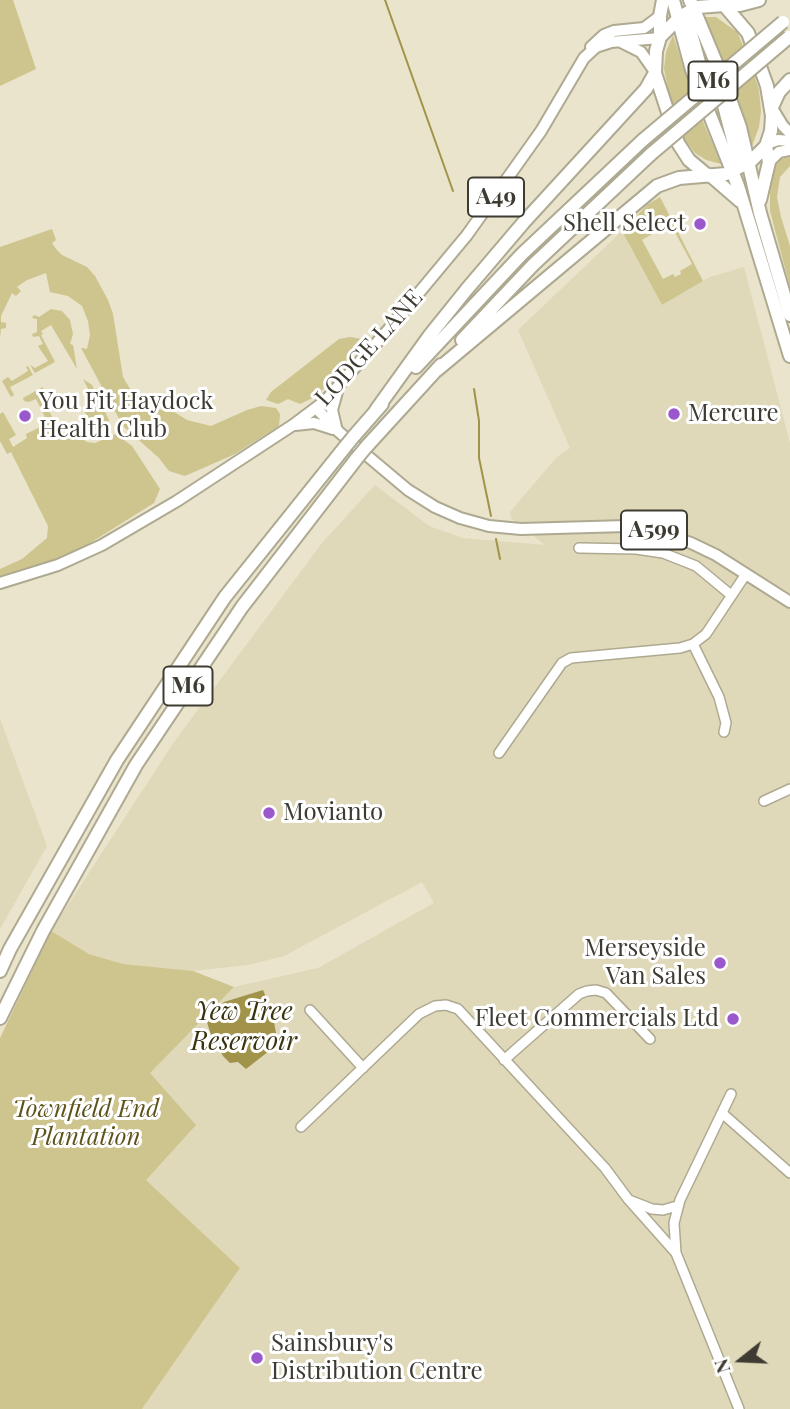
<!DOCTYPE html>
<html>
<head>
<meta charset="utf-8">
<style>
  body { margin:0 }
  #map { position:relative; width:790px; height:1409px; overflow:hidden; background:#e9e4cb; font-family:"Playfair Display",serif }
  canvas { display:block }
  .north { position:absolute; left:706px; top:1325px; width:70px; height:70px; -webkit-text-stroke:5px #fff; paint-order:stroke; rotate:252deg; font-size:19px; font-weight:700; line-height:28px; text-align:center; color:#3e3c32 }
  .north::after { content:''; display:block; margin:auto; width:24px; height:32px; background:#3e3c32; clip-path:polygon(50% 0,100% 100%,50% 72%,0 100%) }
</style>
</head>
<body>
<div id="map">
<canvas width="790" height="1409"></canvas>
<div class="north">N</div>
</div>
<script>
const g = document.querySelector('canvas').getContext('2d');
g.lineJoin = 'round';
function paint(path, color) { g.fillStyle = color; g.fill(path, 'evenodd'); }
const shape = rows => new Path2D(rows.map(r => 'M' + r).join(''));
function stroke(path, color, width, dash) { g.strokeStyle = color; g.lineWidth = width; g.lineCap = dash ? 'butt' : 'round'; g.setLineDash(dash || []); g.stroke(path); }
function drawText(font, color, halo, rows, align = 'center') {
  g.font = font + ' "Playfair Display",serif'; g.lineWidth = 6; g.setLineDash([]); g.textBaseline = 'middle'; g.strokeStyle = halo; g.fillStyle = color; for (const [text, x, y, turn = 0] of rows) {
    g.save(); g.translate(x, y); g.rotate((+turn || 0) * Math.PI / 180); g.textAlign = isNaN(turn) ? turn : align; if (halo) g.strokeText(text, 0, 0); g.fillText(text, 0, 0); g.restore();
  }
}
paint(shape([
  [622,231,662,305,710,277,744,267,790,443,790,1409,142,1409,240,1268,146,1180,149,1073,234,987,318,968,434,903,422,882,284,956,248,965,193,971,123,964,89,954,51,931,174,742,322,543,375,485,429,526,463,538,545,545,511,518,510,512,557,457,570,448,518,330],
  [0,719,47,846,0,929]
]), '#dfd9b9');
paint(shape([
  [0,0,13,0,36,69,0,86],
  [704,17,716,17,737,32,750,61,759,90,761,111,759,127,752,146,730,77],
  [673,35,696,105,721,164,706,160,695,153,685,140,669,93,664,69,666,52],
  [790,157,790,166,780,177,777,197,781,217,790,246,790,287,770,211,770,192,774,168,781,159],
  [660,197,703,281,662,305,622,231,647,205],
  [669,221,692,264,680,271,681,274,675,277,673,274,663,279,642,240,654,233,653,229],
  [52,229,56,240,52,243,56,249,62,255,87,267,95,276,108,300,113,314,123,377,139,404,145,409,171,410,187,420,211,426,247,410,261,406,276,408,280,414,279,426,235,454,185,476,169,471,159,458,123,426,81,348,87,349,90,335,88,321,82,306,68,296,50,292,46,273,27,280,17,287,21,291,16,296,12,293,1,316,1,322,6,323,6,328,1,329,0,338,0,247],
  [51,309,62,311,70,320,73,334,70,344,73,345,77,369,51,325,41,331,43,334,41,335,55,362,35,373,30,365,35,368,48,361,38,346,43,344,39,336,33,337,32,334,37,332,37,319,32,318,34,315,39,317],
  [350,337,362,339,348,362,317,396,300,404,288,399,278,404,266,400,271,392,339,339],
  [28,366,33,375,10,387,14,395,11,397,2,381,8,377,12,381,28,371,26,367],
  [83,379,92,385,109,420,107,428,94,429,84,411,89,408,87,404,94,400],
  [43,387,43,397,53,419,65,426,69,435,74,434,87,442,95,443,116,434,132,446,160,489,154,503,71,555,0,580,0,569,22,559,47,538,48,526,11,452,7,454,0,441,0,414,3,412,16,435,9,439,13,447,27,438,26,434,48,423,36,399,29,402,24,401,23,398],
  [51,931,89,954,123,964,193,971,234,987,150,1073,196,1125,146,1180,240,1268,142,1409,0,1409,0,1038]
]), '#cec48e');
paint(shape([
  [263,990,272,1011,278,1044,246,1069,238,1062,230,1063,223,1056,210,1032,206,1019,224,1002]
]), '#a19349');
stroke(shape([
  [385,0,453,191],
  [474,389,479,421,479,458,491,516],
  [496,539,500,559]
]), '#a19349', 2);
const minor = shape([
  [579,548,636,549,663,553,696,566,731,595],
  [693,644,719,697,726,723,724,732],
  [499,753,562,663,571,658,680,648,693,644,706,634,746,574],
  [764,801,790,789],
  [310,1010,363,1068],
  [504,1060,579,994,587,991,596,990,606,993,650,1039],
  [731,1094,680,1200,674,1223,676,1253,739,1409],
  [722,1113,790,1173],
  [301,1127,419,1014,435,1006,446,1005,458,1009,605,1168,628,1199,676,1253],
  [629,1200,652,1209,663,1210,677,1206]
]);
const major = shape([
  [621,42,641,52,655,72],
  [591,47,604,35,614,31,644,28,660,16],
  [772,108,783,126,790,133],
  [767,144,778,140,790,141],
  [769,162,779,152,790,150],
  [316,408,339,432,408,490,435,507,460,518,489,526,521,529,626,526,653,530,691,543,716,555,790,602],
  [295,425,314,423,333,429],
  [336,427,332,410,337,392],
  [0,583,58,565,102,545,177,501,293,425,325,401,388,330,467,235,541,131,584,58,596,47,611,42,660,38]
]);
const highway = shape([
  [673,0,692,70,738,186,790,356],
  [690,0,720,72,740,127,760,213,790,315],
  [725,5,740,5,759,0],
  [693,9,689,13,688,22,703,77],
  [660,37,660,16,663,0],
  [722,98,738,159,737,166,733,171],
  [772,107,779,92,790,80],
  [710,175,740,201],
  [760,200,769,162,766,146],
  [462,340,533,265,651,154],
  [416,367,522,254,643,140],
  [437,370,657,186,679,178,726,174,750,162,766,146,771,131,772,116,767,86,748,33,724,5,698,7,681,16,660,37,656,51,655,73,678,143,689,160,707,175],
  [376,410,430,335,467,289,524,222,646,89,655,73],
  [354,436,382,404],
  [367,446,441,365],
  [0,971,10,949,117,760,225,597,345,447],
  [0,1018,43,931,136,765,242,607,357,458]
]);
stroke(minor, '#aea991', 12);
stroke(major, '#aea991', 14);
stroke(highway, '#aea991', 16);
stroke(minor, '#fff', 9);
stroke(major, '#fff', 10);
stroke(highway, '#fff', 12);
const highwayBridge = shape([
  [643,140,783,22],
  [651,154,789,37],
  [345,447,354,436],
  [357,458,367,446]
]);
stroke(highwayBridge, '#aea991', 16, []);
stroke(highwayBridge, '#fff', 12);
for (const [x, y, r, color] of [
  [700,224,7,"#9b57cc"],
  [674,414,7,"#9b57cc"],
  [25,416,7,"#9b57cc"],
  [269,813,7,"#9b57cc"],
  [720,963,7,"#9b57cc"],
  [733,1019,7,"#9b57cc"],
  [257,1358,7,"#9b57cc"]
]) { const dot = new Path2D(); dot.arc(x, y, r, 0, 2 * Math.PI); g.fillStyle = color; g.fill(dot); stroke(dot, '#fff', 2.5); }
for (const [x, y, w] of [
  [713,81,49],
  [496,197,56],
  [654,530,66],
  [188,686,49]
]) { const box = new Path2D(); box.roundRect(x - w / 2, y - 19.5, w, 39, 5); g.fillStyle = '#fff'; g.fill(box); stroke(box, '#3e3c32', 2); }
drawText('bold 23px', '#3e3c32', null, [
  ["M6",713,81],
  ["A49",496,197],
  ["A599",654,530],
  ["M6",188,686]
]);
drawText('24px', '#3e3c32', '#fff', [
  ["Shell Select",686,224,"right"],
  ["You Fit Haydock",39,402],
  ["Health Club",39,430],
  ["Mercure",688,414],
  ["Movianto",283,813],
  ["Merseyside",706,949,"right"],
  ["Van Sales",706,977,"right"],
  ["Fleet Commercials Ltd",719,1019,"right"],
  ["Sainsbury's",271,1344],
  ["Distribution Centre",271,1372]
], 'left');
drawText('24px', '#3e3c32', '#fff', [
  ["LODGE LANE",369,348,-48]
]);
drawText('italic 24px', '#5d521a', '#fff', [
  ["Townfield End",86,1110],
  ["Plantation",86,1138]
]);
drawText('italic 26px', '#393311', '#fff', [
  ["Yew Tree",244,1012],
  ["Reservoir",244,1042]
]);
</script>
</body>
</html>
